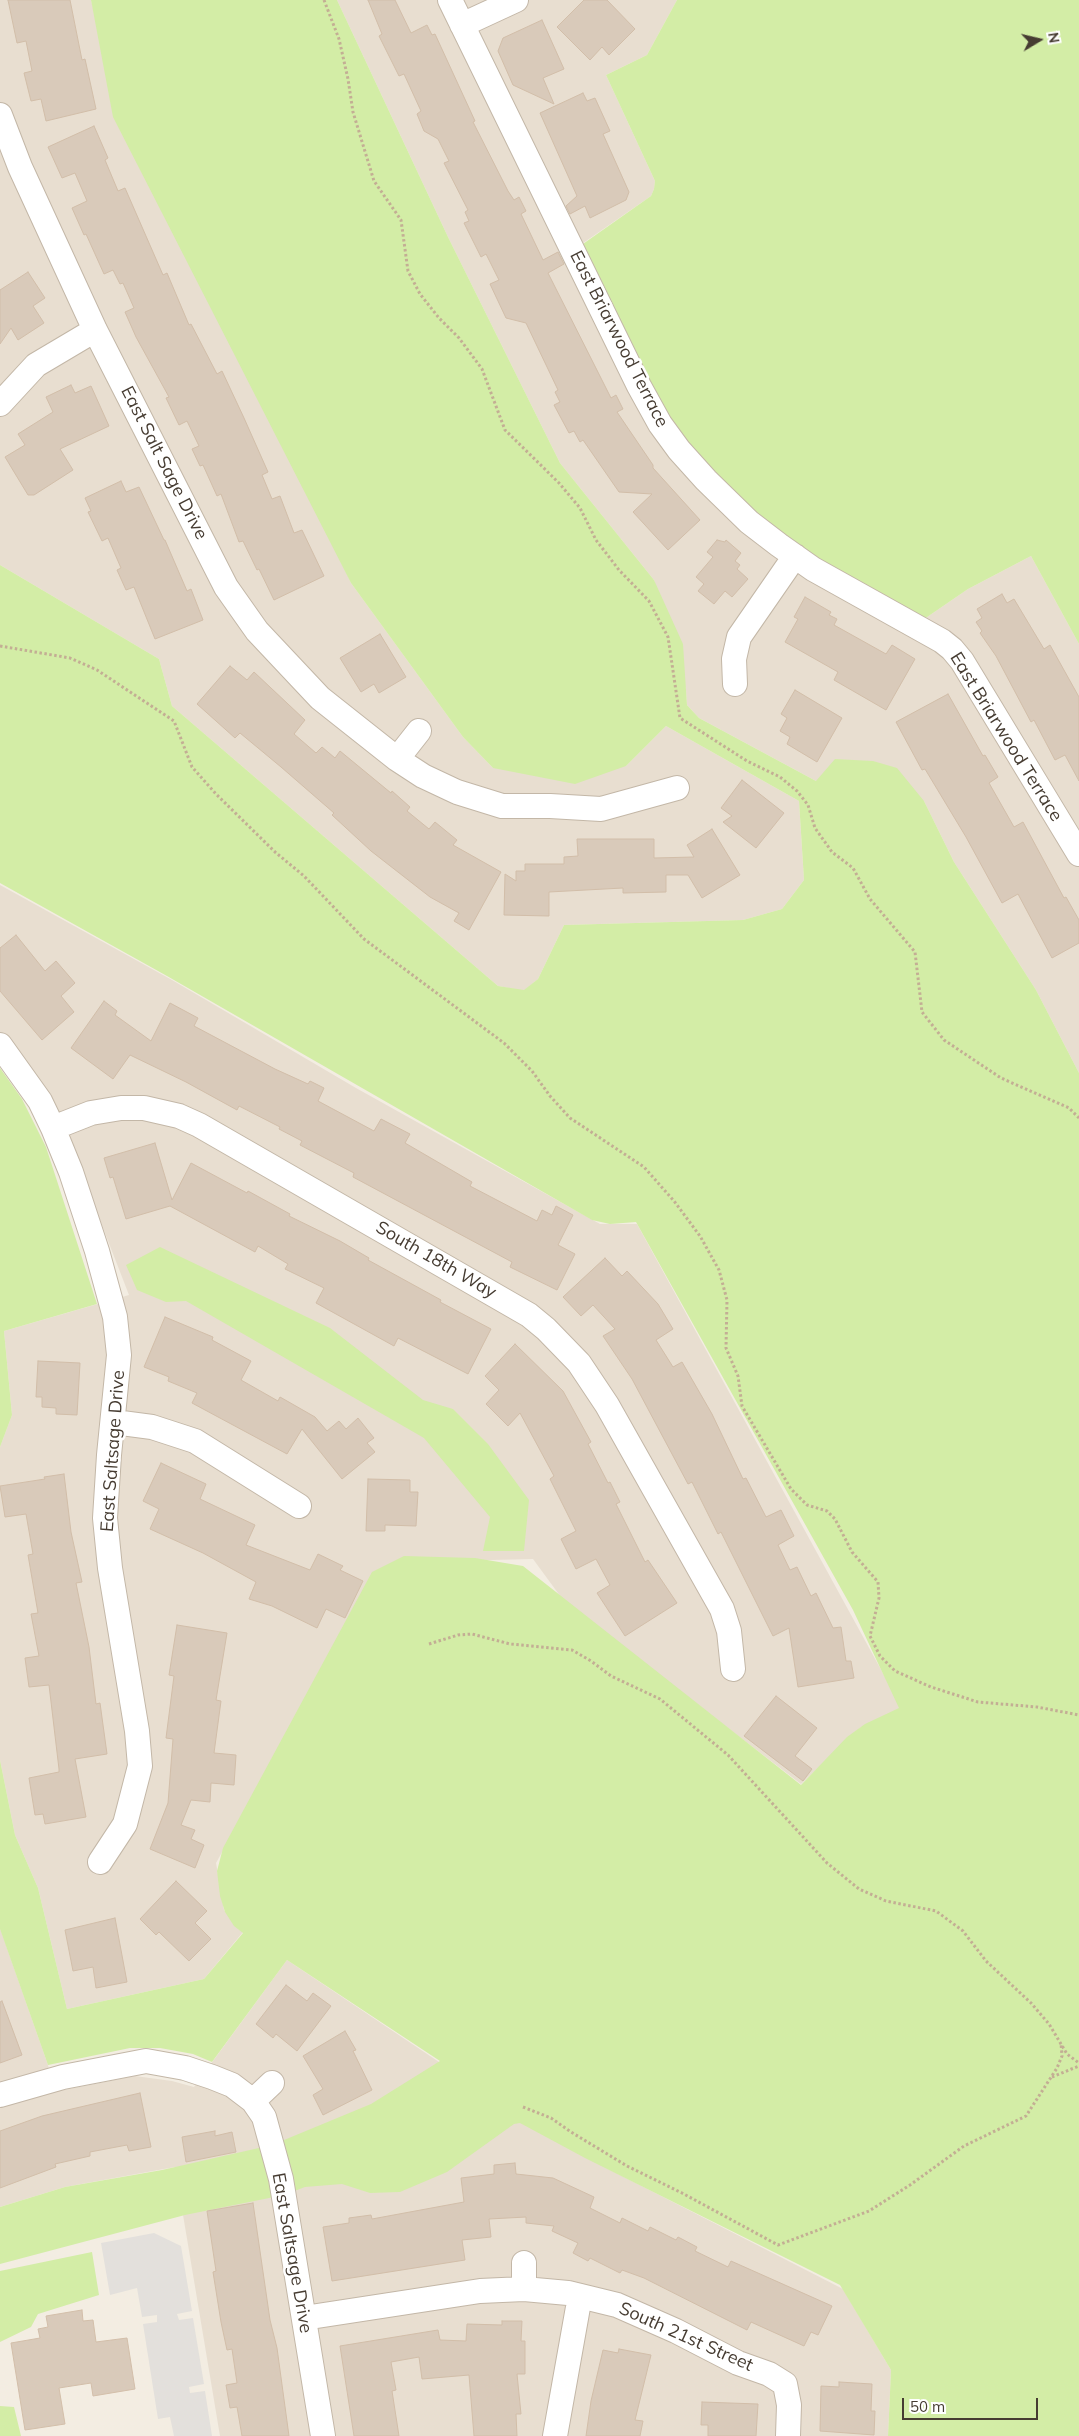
<!DOCTYPE html>
<html>
<head>
<meta charset="utf-8">
<style>
  body { margin:0 }
  #map { position:relative; width:1079px; height:2436px; overflow:hidden; background:#f3ede2; font-family:Mulish,sans-serif }
  canvas { display:block }
  .north { position:absolute; left:1014px; top:15px; width:50px; height:50px; -webkit-text-stroke:4px #fff; paint-order:stroke; rotate:81deg; font-size:14px; font-weight:700; line-height:20px; text-align:center; color:#463c32 }
  .north::after { content:''; display:block; margin:auto; width:18px; height:22px; background:#463c32; clip-path:polygon(50% 0,100% 100%,50% 72%,0 100%) }
  .scale { position:absolute; left:902px; top:2398px; width:136px; height:22px; box-sizing:border-box; border:2px solid #463c32; border-top:0; padding-left:6px; font-size:15px; line-height:18px; white-space:nowrap; color:#463c32; -webkit-text-stroke:4px #fff; paint-order:stroke }
</style>
</head>
<body>
<div id="map">
<canvas width="1079" height="2436"></canvas>
<div class="north">N</div>
<div class="scale">50 m</div>
</div>
<script>
const g = document.querySelector('canvas').getContext('2d');
g.lineJoin = 'round';
function paint(path, color) { g.fillStyle = color; g.fill(path, 'evenodd'); }
const shape = rows => new Path2D(rows.map(r => 'M' + r).join(''));
function stroke(path, color, width, dash) { g.strokeStyle = color; g.lineWidth = width; g.lineCap = dash ? 'butt' : 'round'; g.setLineDash(dash || []); g.stroke(path); }
function drawText(font, color, halo, rows, align = 'center') {
  g.font = font + ' Mulish,sans-serif'; g.lineWidth = 5; g.setLineDash([]); g.textBaseline = 'middle'; g.strokeStyle = halo; g.fillStyle = color; for (const [text, x, y, turn = 0] of rows) {
    g.save(); g.translate(x, y); g.rotate((+turn || 0) * Math.PI / 180); g.textAlign = isNaN(turn) ? turn : align; if (halo) g.strokeText(text, 0, 0); g.fillText(text, 0, 0); g.restore();
  }
}
paint(shape([
  [0,0,91,0,97,24,351,583,463,737,493,768,626,766,666,726,799,801,804,880,782,909,743,920,564,925,538,979,524,991,498,986,172,706,159,659,0,565],
  [337,0,677,0,647,55,606,75,655,181,654,189,651,196,573,250,914,626,968,589,1031,556,1079,644,1079,1073,1036,990,954,862,924,801,816,781,699,718,687,705,686,690,654,580,560,463,448,237],
  [0,885,172,980,356,1088,600,1224,637,1224,902,1708,860,1728,801,1784,566,1604,533,1559,407,1562,345,1629,216,1863,224,1910,243,1932,204,1979,67,2009,38,1888,15,1835,0,1760,0,1447,12,1415,4,1331,129,1295,86,1184,44,1093,0,1033],
  [0,1928,48,2065,54,2092,135,2076,172,2081,194,2087,287,1960,439,2062,587,2158,843,2289,891,2370,888,2436,220,2436,175,2167,65,2187,0,2207]
]), '#e8ded0');
paint(shape([
  [91,0,337,0,448,237,560,463,654,580,683,644,687,705,699,718,816,781,835,759,873,761,897,768,924,801,954,862,1036,990,1079,1073,1079,2436,888,2436,891,2370,840,2285,585,2158,520,2123,514,2124,447,2172,400,2192,370,2193,342,2184,305,2187,284,2195,185,2215,0,2264,0,2207,65,2187,162,2170,272,2145,371,2104,440,2061,287,1960,212,2062,193,2054,160,2048,130,2048,48,2065,0,1929,0,1760,15,1835,38,1888,67,2009,204,1979,243,1933,234,1926,225,1912,220,1896,217,1871,223,1848,372,1572,404,1556,475,1558,523,1566,801,1785,847,1737,865,1724,899,1708,853,1610,636,1222,610,1224,592,1220,167,976,0,883,0,565,159,659,172,706,498,986,524,990,538,979,564,925,743,920,782,909,804,880,799,801,666,726,626,766,575,784,493,768,463,737,351,583,113,117],
  [677,0,1079,0,1079,644,1031,556,968,589,914,626,706,480,573,251,651,196,654,189,655,181,606,75,647,55],
  [0,1068,22,1099,46,1147,97,1304,4,1331,12,1415,0,1447],
  [160,1247,330,1328,423,1400,453,1409,488,1444,529,1500,524,1551,483,1551,490,1517,424,1438,186,1301,166,1302,137,1290,126,1265],
  [92,2252,99,2295,38,2314,31,2327,0,2342,0,2271],
  [0,2406,14,2407,21,2436,0,2436]
]), '#d3eda6');
paint(shape([
  [154,2233,181,2246,192,2311,177,2314,179,2320,193,2318,204,2384,189,2387,190,2393,205,2391,212,2436,174,2436,170,2417,158,2419,143,2324,157,2322,157,2315,142,2317,137,2288,110,2295,101,2243]
]), '#e3e0dc');
const building = shape([
  [8,0,70,0,82,60,85,59,96,109,46,121,41,99,31,101,24,73,32,71,26,41,17,43,8,0],
  [368,0,395,0,411,33,427,25,432,35,435,34,475,121,473,122,508,191,514,200,519,197,526,211,521,214,543,260,558,252,564,264,548,273,611,398,616,395,623,409,617,412,653,465,653,468,700,520,668,550,633,512,652,494,619,492,583,440,580,442,574,431,569,433,554,405,560,402,555,392,558,390,526,323,506,318,490,284,499,280,486,254,481,257,464,223,469,221,465,212,468,210,444,163,449,161,438,139,424,131,417,114,421,111,404,74,399,76,379,36,382,34,368,0],
  [584,0,607,0,635,29,609,55,602,47,590,60,557,27,584,0],
  [542,20,564,69,543,78,554,104,513,85,498,51,503,38,542,20],
  [583,93,587,101,595,98,610,131,603,134,629,192,626,200,590,218,585,206,570,214,566,206,577,196,540,113,583,93],
  [94,126,108,158,105,160,118,191,125,188,163,275,167,273,189,325,191,324,217,374,222,371,244,418,268,472,262,475,272,499,280,496,294,533,302,530,324,576,274,600,259,569,257,570,243,541,239,542,221,494,217,496,203,465,200,466,192,449,199,446,187,421,179,425,166,398,169,397,136,337,125,312,134,308,123,283,120,284,113,270,104,274,86,234,84,235,72,208,87,201,75,173,62,178,48,147,94,126],
  [28,272,45,298,33,306,44,323,18,340,11,328,0,344,0,290,28,272],
  [71,385,75,393,91,386,109,426,60,449,73,470,34,495,28,495,5,457,25,445,18,434,53,412,46,397,71,385],
  [121,481,126,492,139,487,164,540,165,540,187,591,191,589,203,620,155,639,134,587,126,590,117,570,121,568,108,538,102,541,88,512,91,511,85,498,121,481],
  [717,540,725,542,726,540,741,553,735,561,740,565,737,569,748,579,732,597,725,591,714,604,698,591,704,584,696,577,713,557,707,552,717,540],
  [1002,594,1007,603,1014,599,1044,649,1050,645,1079,697,1079,781,1065,755,1055,760,1034,720,1031,722,996,656,980,633,982,631,976,622,982,618,977,609,1002,594],
  [805,597,831,612,829,615,837,619,834,625,886,654,892,645,915,659,886,710,834,680,838,672,785,642,798,619,794,617,805,597],
  [380,634,406,677,379,693,374,684,361,692,340,658,380,634],
  [230,666,247,680,254,672,305,720,294,734,316,753,322,747,335,758,340,751,391,793,392,791,410,807,407,811,429,829,435,822,457,840,453,845,501,872,469,930,454,921,459,913,430,897,371,851,332,815,334,813,281,767,240,733,235,738,197,704,230,666],
  [795,690,842,718,817,762,787,744,790,737,780,731,787,718,781,714,795,690],
  [948,694,983,756,985,755,998,777,989,783,1014,827,1023,822,1064,898,1066,897,1079,920,1079,943,1052,958,1018,894,1002,903,966,837,925,769,922,770,896,722,948,694],
  [742,780,784,813,756,848,723,822,732,816,721,808,742,780],
  [712,829,740,875,702,898,688,875,666,875,666,892,623,893,623,888,549,892,549,916,504,915,505,874,516,881,516,871,525,871,525,864,564,864,564,857,578,856,577,839,654,839,654,858,694,857,687,845,712,829],
  [16,935,45,971,56,961,75,983,61,996,74,1012,42,1040,0,991,0,948,16,935],
  [104,1001,117,1011,115,1015,151,1041,170,1003,198,1018,194,1026,275,1069,308,1084,310,1081,324,1088,318,1101,374,1131,381,1119,410,1134,405,1143,472,1182,470,1186,537,1221,542,1210,552,1215,556,1206,573,1215,558,1245,575,1254,557,1290,510,1267,512,1262,353,1177,354,1173,300,1145,302,1141,279,1129,280,1127,239,1106,237,1110,186,1082,130,1055,113,1079,71,1048,104,1001],
  [155,1143,172,1200,191,1163,247,1193,248,1191,290,1214,289,1216,340,1241,369,1258,368,1260,441,1300,440,1302,491,1329,468,1374,398,1338,394,1346,316,1303,324,1288,285,1269,288,1264,258,1246,255,1252,170,1206,126,1219,113,1177,110,1178,104,1158,155,1143],
  [605,1258,622,1276,627,1271,658,1304,673,1329,656,1340,673,1367,682,1362,712,1414,743,1479,746,1478,766,1517,781,1510,794,1536,778,1545,790,1570,797,1567,811,1596,816,1593,833,1628,841,1627,846,1661,851,1661,854,1678,798,1687,789,1628,773,1636,721,1532,718,1534,692,1482,688,1484,632,1379,603,1336,615,1329,593,1305,581,1316,563,1297,605,1258],
  [165,1317,213,1337,212,1340,251,1361,241,1380,278,1401,280,1397,315,1417,327,1431,339,1421,346,1429,358,1418,374,1438,367,1443,375,1452,342,1479,302,1429,287,1454,192,1403,197,1393,168,1381,169,1377,144,1367,165,1317],
  [515,1344,563,1391,591,1442,588,1444,608,1483,610,1482,620,1502,616,1504,645,1562,648,1560,677,1603,625,1636,597,1593,610,1585,596,1559,576,1569,561,1539,576,1531,550,1479,554,1476,520,1413,508,1426,486,1404,499,1390,485,1376,515,1344],
  [38,1361,80,1363,77,1415,56,1414,56,1408,42,1407,42,1397,36,1397,38,1361],
  [161,1463,206,1484,200,1499,255,1525,246,1545,310,1570,318,1554,343,1566,340,1570,363,1581,345,1618,326,1609,317,1628,272,1606,249,1599,256,1582,203,1553,150,1529,159,1509,143,1501,161,1463],
  [64,1474,71,1532,82,1582,76,1583,89,1647,96,1704,100,1703,107,1754,75,1759,86,1817,45,1824,43,1814,35,1815,29,1778,59,1772,59,1769,49,1685,29,1687,25,1658,39,1656,31,1614,38,1613,28,1555,33,1554,26,1514,5,1517,0,1486,45,1479,44,1477,64,1474],
  [368,1479,410,1480,410,1492,418,1492,416,1526,385,1525,385,1531,366,1531,368,1479],
  [177,1625,227,1633,216,1700,221,1701,214,1753,236,1755,234,1785,211,1783,210,1802,191,1800,181,1825,195,1830,191,1839,204,1845,195,1868,150,1849,168,1803,173,1739,166,1738,174,1676,169,1675,177,1625],
  [776,1696,817,1728,795,1756,812,1769,803,1781,744,1736,776,1696],
  [176,1881,207,1911,195,1923,211,1939,189,1961,159,1932,156,1935,140,1919,176,1881],
  [115,1918,127,1982,96,1988,93,1967,73,1971,65,1930,115,1918],
  [286,1985,307,2001,313,1993,331,2006,297,2051,276,2034,273,2038,256,2024,286,1985],
  [2,2001,22,2055,0,2063,0,2002,2,2001],
  [345,2031,356,2050,353,2051,372,2090,323,2115,313,2095,323,2089,303,2056,345,2031],
  [140,2093,151,2147,129,2151,127,2145,90,2152,90,2156,55,2164,56,2167,0,2188,0,2131,42,2116,140,2093],
  [215,2131,215,2136,232,2132,236,2152,186,2162,182,2137,215,2131],
  [515,2163,516,2174,553,2178,594,2197,590,2208,620,2223,622,2218,648,2231,650,2227,676,2240,678,2237,697,2247,695,2251,728,2267,731,2261,832,2306,818,2335,811,2332,804,2346,751,2322,747,2330,644,2278,622,2270,620,2273,590,2258,588,2261,573,2253,578,2243,552,2231,554,2226,526,2223,526,2217,489,2219,491,2237,462,2240,465,2260,332,2281,323,2227,349,2223,349,2218,371,2215,372,2219,464,2202,461,2178,494,2174,494,2165,515,2163],
  [253,2203,270,2320,277,2348,289,2436,242,2436,237,2407,230,2408,226,2385,237,2383,232,2349,227,2350,221,2322,213,2272,216,2271,207,2211,253,2203],
  [82,2310,83,2321,93,2320,96,2342,127,2338,135,2389,93,2396,91,2383,59,2388,65,2424,25,2430,11,2343,40,2338,38,2329,48,2327,46,2316,82,2310],
  [502,2321,522,2321,521,2341,525,2341,525,2374,517,2374,521,2414,516,2414,517,2436,474,2436,469,2375,422,2379,419,2357,391,2362,396,2390,392,2391,399,2436,354,2436,340,2346,438,2330,440,2340,466,2341,467,2324,502,2325,502,2321],
  [619,2349,651,2355,635,2420,643,2421,640,2436,586,2436,591,2401,603,2350,618,2353,619,2349],
  [839,2382,872,2384,871,2411,875,2411,874,2435,820,2431,821,2386,839,2387,839,2382],
  [702,2402,758,2404,756,2436,708,2436,708,2425,701,2425,702,2402]
]);
paint(building, '#d9caba');
stroke(building, '#d2bea9', 1);
const minor = shape([
  [450,0,639,386,660,424,679,450,706,480,749,522,779,545,813,569,942,641,952,649,962,661,1079,854],
  [462,25,516,0],
  [0,115,20,167,95,330,226,587,257,631,320,698,397,759,423,776,457,792,502,806,550,806,601,809,677,788],
  [0,404,36,365,95,330],
  [735,684,734,659,739,637,795,556],
  [397,759,419,731],
  [0,1045,40,1101,53,1128,71,1172,97,1251,115,1317,119,1355,109,1455,105,1518,110,1568,137,1731,140,1766,125,1824,100,1862],
  [53,1128,91,1113,121,1108,144,1108,179,1116,199,1125,529,1315,546,1329,579,1363,607,1405,722,1609,729,1631,733,1669],
  [114,1422,152,1427,195,1441,299,1506],
  [0,2095,63,2077,146,2061,185,2068,212,2077,232,2085,253,2101,264,2117,281,2179,323,2436],
  [253,2101,272,2083],
  [524,2263,524,2289],
  [304,2318,480,2291,524,2289,568,2293,617,2305,676,2331,738,2363,769,2374,785,2384,789,2405,788,2436],
  [555,2436,580,2296]
]);
stroke(minor, '#c3b7a7', 26);
stroke(shape([
  [324,0,339,39,348,79,353,112,374,181,401,220,408,271,420,294,439,318,459,338,482,369,505,430,559,483,580,508,596,540,619,570,649,601,668,637,680,718,747,761,780,777,797,791,808,805,815,828,832,852,853,868,870,899,915,952,922,1012,944,1040,1001,1078,1069,1108,1079,1118],
  [0,646,70,658,97,670,174,721,192,767,216,794,275,852,304,876,364,939,504,1043,532,1071,550,1096,570,1118,644,1167,674,1201,700,1236,719,1270,727,1300,726,1348,738,1376,742,1406,791,1489,807,1505,827,1511,835,1519,852,1552,878,1582,879,1598,870,1636,880,1656,895,1671,931,1687,978,1702,1037,1707,1079,1715],
  [429,1644,458,1635,472,1634,510,1644,572,1650,591,1661,611,1676,660,1699,728,1755,827,1863,859,1889,886,1901,936,1911,963,1931,986,1961,1031,2003,1049,2024,1067,2054,1079,2063],
  [1052,2077,1079,2066],
  [523,2107,551,2118,571,2132,627,2166,682,2193,778,2245,869,2211,910,2185,964,2146,1026,2116,1057,2068,1062,2056,1061,2043]
]), '#c3ae94', 3, [2.5, 2.5]);
stroke(minor, '#fff', 24);
drawText('18px', '#463c32', '#fff', [
  ["East Briarwood Terrace",619,339,63],
  ["East Salt Sage Drive",164,463,63],
  ["East Briarwood Terrace",1006,737,58],
  ["South 18th Way",436,1260,30],
  ["East Saltsage Drive",113,1451,-86],
  ["East Saltsage Drive",292,2253,80],
  ["South 21st Street",686,2337,24]
]);
</script>
</body>
</html>
